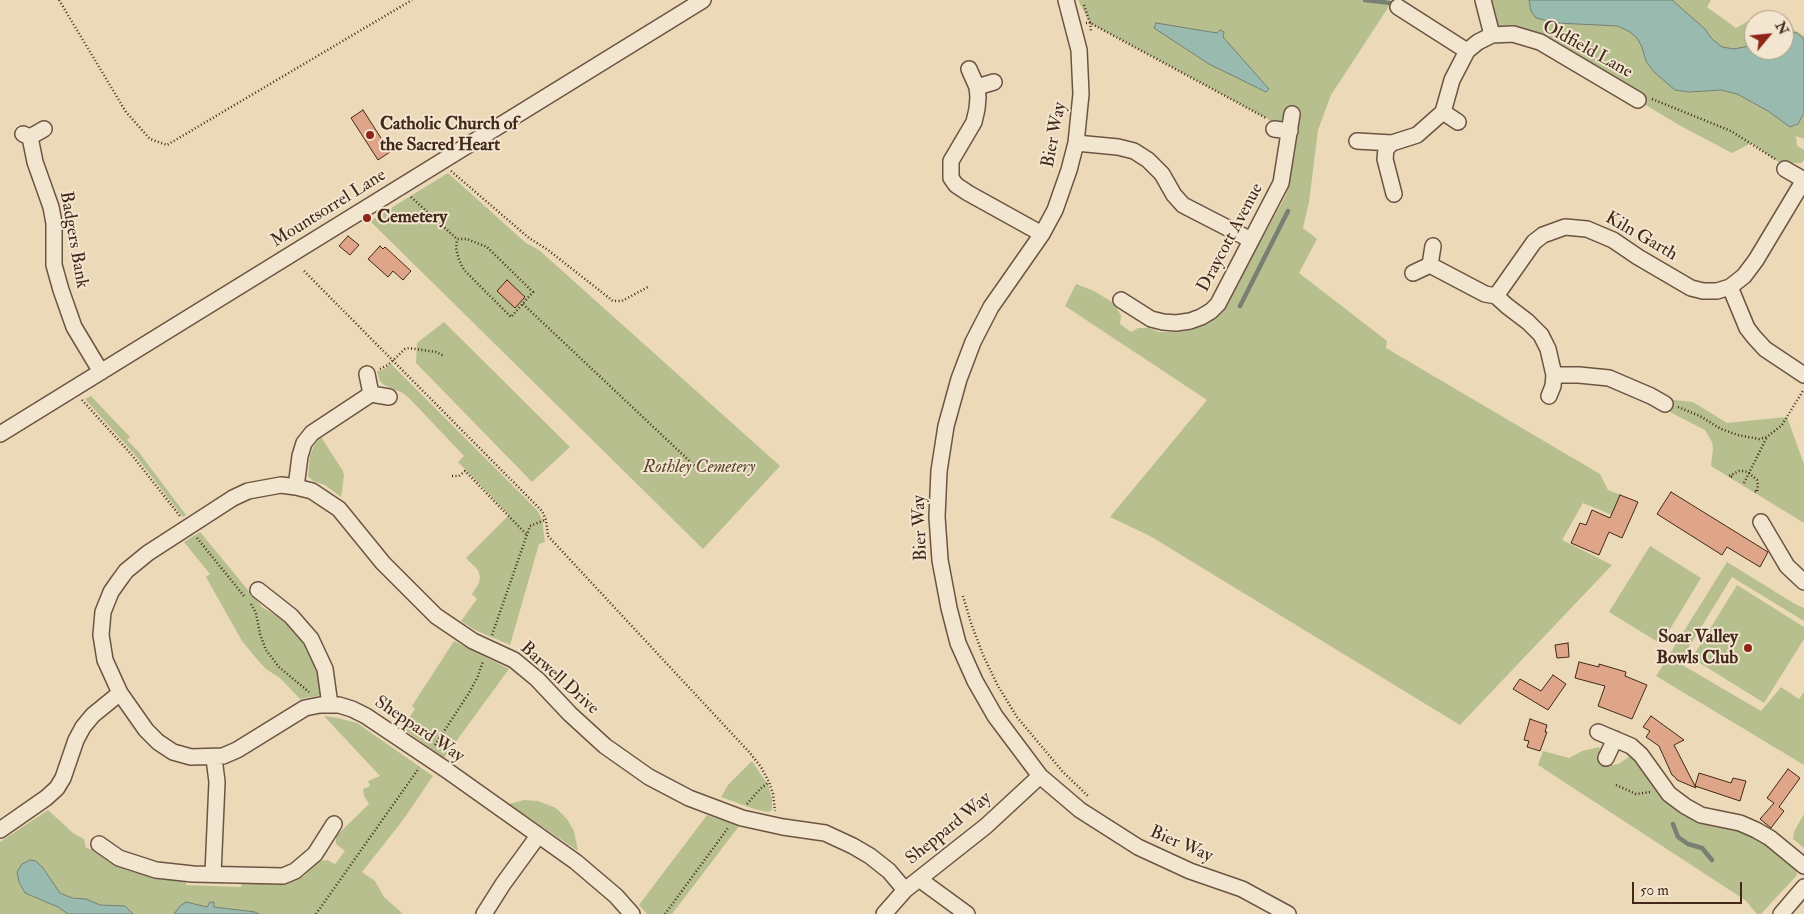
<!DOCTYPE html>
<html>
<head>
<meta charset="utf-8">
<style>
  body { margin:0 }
  #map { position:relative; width:1804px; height:914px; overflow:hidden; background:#ecd9b8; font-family:"IM FELL Double Pica",serif }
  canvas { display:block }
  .north { position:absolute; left:1744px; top:10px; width:50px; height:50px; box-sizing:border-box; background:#f3e6d1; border:1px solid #ad9a88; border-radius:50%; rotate:62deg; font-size:14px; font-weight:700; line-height:20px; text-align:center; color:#43281a }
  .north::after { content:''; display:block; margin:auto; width:18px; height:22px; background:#8f2418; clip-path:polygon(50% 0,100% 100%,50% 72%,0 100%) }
  .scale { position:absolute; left:1632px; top:882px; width:110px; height:22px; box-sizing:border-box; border:2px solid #43281a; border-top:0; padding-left:6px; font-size:15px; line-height:18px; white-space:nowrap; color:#43281a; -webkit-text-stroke:4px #f3e6d1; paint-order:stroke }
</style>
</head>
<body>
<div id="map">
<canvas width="1804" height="914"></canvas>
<div class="north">N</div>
<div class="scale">50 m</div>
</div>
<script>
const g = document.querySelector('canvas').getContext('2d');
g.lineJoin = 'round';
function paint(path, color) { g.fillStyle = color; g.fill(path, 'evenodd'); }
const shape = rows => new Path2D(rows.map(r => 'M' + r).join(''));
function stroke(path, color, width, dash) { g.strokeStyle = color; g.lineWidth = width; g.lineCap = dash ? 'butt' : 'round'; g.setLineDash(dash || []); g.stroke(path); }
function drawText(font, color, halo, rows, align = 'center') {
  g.font = font + ' "IM FELL Double Pica",serif'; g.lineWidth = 4; g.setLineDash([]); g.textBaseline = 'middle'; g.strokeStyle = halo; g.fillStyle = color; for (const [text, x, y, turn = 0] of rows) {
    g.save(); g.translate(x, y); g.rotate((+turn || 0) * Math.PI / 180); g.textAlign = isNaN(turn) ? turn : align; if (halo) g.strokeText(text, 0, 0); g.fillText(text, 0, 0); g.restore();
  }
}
paint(shape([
  [1078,0,1365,0,1391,3,1331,95,1318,130,1309,202,1303,228,1317,239,1299,273,1387,341,1386,348,1600,474,1608,490,1621,495,1612,515,1583,503,1562,540,1612,565,1460,725,1150,536,1110,517,1207,400,1065,306,1076,284,1094,291,1112,302,1121,315,1120,324,1131,332,1138,328,1149,328,1159,332,1176,332,1191,330,1203,326,1217,315,1228,300,1285,197,1289,186,1299,111,1289,110,1286,119,1280,123,1271,124,1268,119,1090,23],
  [1483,0,1711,0,1707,7,1736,28,1764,12,1777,20,1754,20,1754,50,1784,50,1784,24,1804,36,1804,139,1796,136,1797,146,1804,150,1804,160,1801,163,1780,163,1751,143,1732,153,1679,125,1568,58,1492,35],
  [448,173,526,243,539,250,780,466,703,549,370,221],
  [444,322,570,447,532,482,416,363,417,343],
  [391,364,537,510,542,519,545,542,539,544,510,645,475,630,461,621,477,599,472,594,479,583,480,577,478,570,466,558,509,515,458,462,464,456,410,399,403,393,384,385,380,381,377,371,383,370],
  [91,396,130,437,127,440,138,451,186,515,183,517,135,455,85,399],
  [1664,399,1693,402,1727,423,1787,417,1804,464,1804,523,1711,466,1713,448,1712,442,1705,430,1662,408],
  [321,437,343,471,344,476,341,497,325,485,313,481,308,476,310,456,314,446],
  [200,532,262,607,285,621,303,641,317,668,322,695,300,699,280,678,266,669,256,658,242,641,206,577,210,574,184,542],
  [1650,546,1701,578,1661,644,1609,612],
  [1727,562,1795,604,1804,608,1804,621,1732,577,1679,663,1761,711,1781,687,1799,699,1804,692,1804,765,1656,676],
  [1737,585,1804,627,1804,639,1764,703,1692,658],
  [454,641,509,669,444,758,402,728,415,709,412,706],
  [324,716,338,718,357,723,433,776,403,820,362,872,375,881,384,897,403,914,0,914,0,842,48,810,73,833,84,839,86,848,95,850,118,865,134,871,151,876,186,881,186,885,241,887,242,883,287,883,304,876,318,861,327,860,335,864,345,851,336,844,336,836,369,804,364,796,363,789,370,786,368,781,380,776],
  [1599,747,1608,762,1613,765,1619,764,1630,756,1639,758,1671,802,1760,835,1795,866,1797,875,1761,914,1757,914,1745,900,1538,765,1543,751,1569,758,1582,751],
  [752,761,768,785,772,799,772,810,768,812,754,809,721,797,728,785],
  [524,800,538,801,556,808,567,819,574,831,578,851,509,804],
  [1804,814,1804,848,1793,839,1794,832],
  [707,815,739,826,672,914,647,914,639,905]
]), '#b7bf8f');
const water = shape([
  [1529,0,1672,0,1705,29,1712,39,1722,47,1734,49,1754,45,1754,50,1784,50,1784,31,1797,33,1804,39,1804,113,1798,124,1790,127,1768,111,1737,94,1721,90,1689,92,1675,90,1654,72,1646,61,1642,47,1637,38,1630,32,1618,26,1557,23,1536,18,1531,11,1529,0],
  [1156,23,1217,33,1220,30,1224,32,1223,37,1269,89,1266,92,1209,64,1154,28,1156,23],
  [30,860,36,861,43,868,60,893,72,898,86,899,100,905,125,906,133,914,68,914,58,907,25,893,19,882,17,872,22,864,30,860],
  [186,902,207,907,210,902,214,902,214,907,255,912,259,914,174,914,180,906,186,902]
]);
paint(water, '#99baae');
stroke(water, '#778073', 1);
stroke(shape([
  [1365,0,1391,3],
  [1240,306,1288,211],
  [1673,824,1678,837,1688,844,1702,848,1712,860]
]), '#778073', 4.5);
const building = shape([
  [363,110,390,152,378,160,351,118,363,110],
  [348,236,359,245,350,255,339,246,348,236],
  [380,246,383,249,385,247,411,271,403,280,393,271,388,277,368,259,380,246],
  [507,280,525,297,515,308,497,291,507,280],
  [1671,492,1768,552,1760,567,1727,547,1722,555,1657,514,1671,492],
  [1620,495,1638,502,1622,538,1609,532,1599,555,1571,543,1580,523,1586,525,1592,510,1610,518,1620,495],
  [1568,643,1569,657,1557,658,1555,645,1568,643],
  [1579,662,1599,667,1599,664,1626,672,1625,676,1647,685,1632,719,1598,706,1605,686,1575,678,1579,662],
  [1553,675,1566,684,1548,710,1513,689,1520,679,1541,691,1553,675],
  [1651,716,1684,740,1674,745,1695,786,1699,773,1731,783,1733,778,1746,781,1740,801,1695,786,1696,788,1677,780,1675,777,1672,775,1659,746,1646,737,1650,731,1643,727,1651,716],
  [1530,719,1547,725,1545,732,1547,732,1540,751,1527,747,1529,741,1524,740,1530,719],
  [1788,769,1800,778,1779,807,1784,811,1771,828,1760,819,1774,803,1767,798,1788,769]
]);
paint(building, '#dfa588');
stroke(building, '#43281a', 1);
const minor = shape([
  [1066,0,1079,50,1081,94,1076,143,1069,170,1055,210,1042,234,991,307,973,342,959,379,946,426,939,471,937,517,940,560,949,608,958,643,975,681,995,716,1040,776,1080,810,1138,847,1190,871,1242,889,1288,914],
  [1483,0,1492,35],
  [1398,7,1467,51],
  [969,69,977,87,978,97,977,109,974,122,951,161,951,178,956,185,968,193,1042,234],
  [977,87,994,82],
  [1443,112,1458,122],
  [1274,129,1290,131],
  [23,134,30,137,35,162,51,207,54,223,54,265,61,290,74,327,101,372],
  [30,137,44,129],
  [1357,141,1392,143],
  [1076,143,1118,147,1134,151,1148,160,1162,174,1174,195,1183,205,1251,240],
  [1785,169,1804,180],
  [1394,194,1385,159,1386,149,1392,143,1417,135,1443,112,1452,80,1467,51,1478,42,1492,35,1513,34,1540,42,1638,100],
  [1430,265,1485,294,1496,296],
  [1413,273,1430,265,1433,246],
  [1730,287,1747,328,1754,337,1765,349,1804,375],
  [1121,300,1151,319,1163,322,1176,323,1190,321,1201,317,1211,311,1218,304,1281,183,1292,114],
  [367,374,371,394,389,397],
  [1554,375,1579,375,1609,378,1651,396,1665,404],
  [1549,396,1553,386,1554,375,1548,349,1541,335,1528,322,1507,306,1496,296,1534,242,1543,235,1565,227,1587,229,1613,240,1638,257,1691,288,1703,291,1717,291,1730,287,1744,276,1756,260,1804,180],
  [0,434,703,0],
  [296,487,300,456,304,443,312,433,371,394],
  [1761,522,1787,566,1804,582],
  [258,590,291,616,311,639,325,669,330,705],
  [1598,732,1631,746,1641,755,1669,794,1685,806,1701,815,1740,823,1756,830,1770,838,1804,866],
  [1606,758,1615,739],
  [0,830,46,798,57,788,63,778,76,740,83,727,93,715,120,693],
  [99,844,119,858,156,870,193,874,283,876,295,871,315,854,334,824],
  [213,874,217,782,214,758],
  [919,879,967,914],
  [484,914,503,884,538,836],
  [632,914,616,896,576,862,445,769,366,716,352,709,339,705,320,705,305,708,237,750,223,756,191,757,173,752,158,742,146,730,120,693,105,660,101,635,103,612,111,592,118,582,126,571,148,553,233,498,248,491,281,485,296,487,312,491,339,509,383,563,436,616,473,641,514,660,537,679,570,714,605,746,649,777,689,798,742,818,783,827,825,833,853,846,870,856,889,871,905,890],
  [884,914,905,890,986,826,1040,776],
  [1781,914,1804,887]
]);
stroke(minor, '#6d5442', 18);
stroke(shape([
  [59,0,126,112,150,139,167,145,412,0],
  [1084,5,1090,23,1266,118],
  [1086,23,1090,23,1091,31],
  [1652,99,1731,131,1775,159],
  [451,171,529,238,548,250,613,301,622,301,648,287],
  [411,197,457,239,467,239,487,247,533,292,511,317,464,270,459,260,456,248,457,239],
  [304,271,542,511,546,520,548,536,750,753,761,767,769,782,773,794,775,811],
  [523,304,698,469],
  [380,369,388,365,405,349,409,348,436,352,444,356],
  [82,400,131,454,180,516],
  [1678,407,1700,416,1721,429,1738,435,1759,439,1767,437,1782,425,1804,389],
  [452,476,459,476,465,471,527,535],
  [1732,477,1729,476,1739,471,1745,471,1749,473,1757,480,1758,485,1757,492,1754,491],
  [1744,483,1767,437],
  [197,538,244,596],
  [963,596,971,623,983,655,998,686,1017,717,1063,772,1088,796],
  [251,604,256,613,260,634,266,650,279,667,309,692],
  [492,635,530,526,545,520],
  [435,745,469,693,478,676,483,661],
  [1616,785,1636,794,1650,792],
  [747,804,760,789,769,782],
  [316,914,419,768],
  [665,914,728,828]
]), '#43281a', 2.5, [1, 2.5]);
stroke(minor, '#f3e6d1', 15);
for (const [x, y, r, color] of [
  [370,135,5,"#8f2418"],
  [367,218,5,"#8f2418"],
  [1748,648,5,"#8f2418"]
]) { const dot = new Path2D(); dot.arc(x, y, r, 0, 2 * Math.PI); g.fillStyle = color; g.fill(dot); stroke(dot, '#f3e6d1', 2); }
drawText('18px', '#43281a', '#f3e6d1', [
  ["Oldfield Lane",1587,50,29],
  ["Bier Way",1055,135,-79],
  ["Mountsorrel Lane",329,209,-32],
  ["Kiln Garth",1641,237,30],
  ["Draycott Avenue",1231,238,-62],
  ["Badgers Bank",73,240,80],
  ["Bier Way",921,528,-92],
  ["Barwell Drive",559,679,42],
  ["Sheppard Way",419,730,34],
  ["Sheppard Way",949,829,-39],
  ["Bier Way",1181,845,23]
]);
drawText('bold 18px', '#43281a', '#f3e6d1', [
  ["Catholic Church of",380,125],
  ["the Sacred Heart",380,146],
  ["Cemetery",377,218],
  ["Soar Valley",1738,638,"right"],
  ["Bowls Club",1738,659,"right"]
], 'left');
drawText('italic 18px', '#5a4631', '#f3e6d1', [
  ["Rothley Cemetery",699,468]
]);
</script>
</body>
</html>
